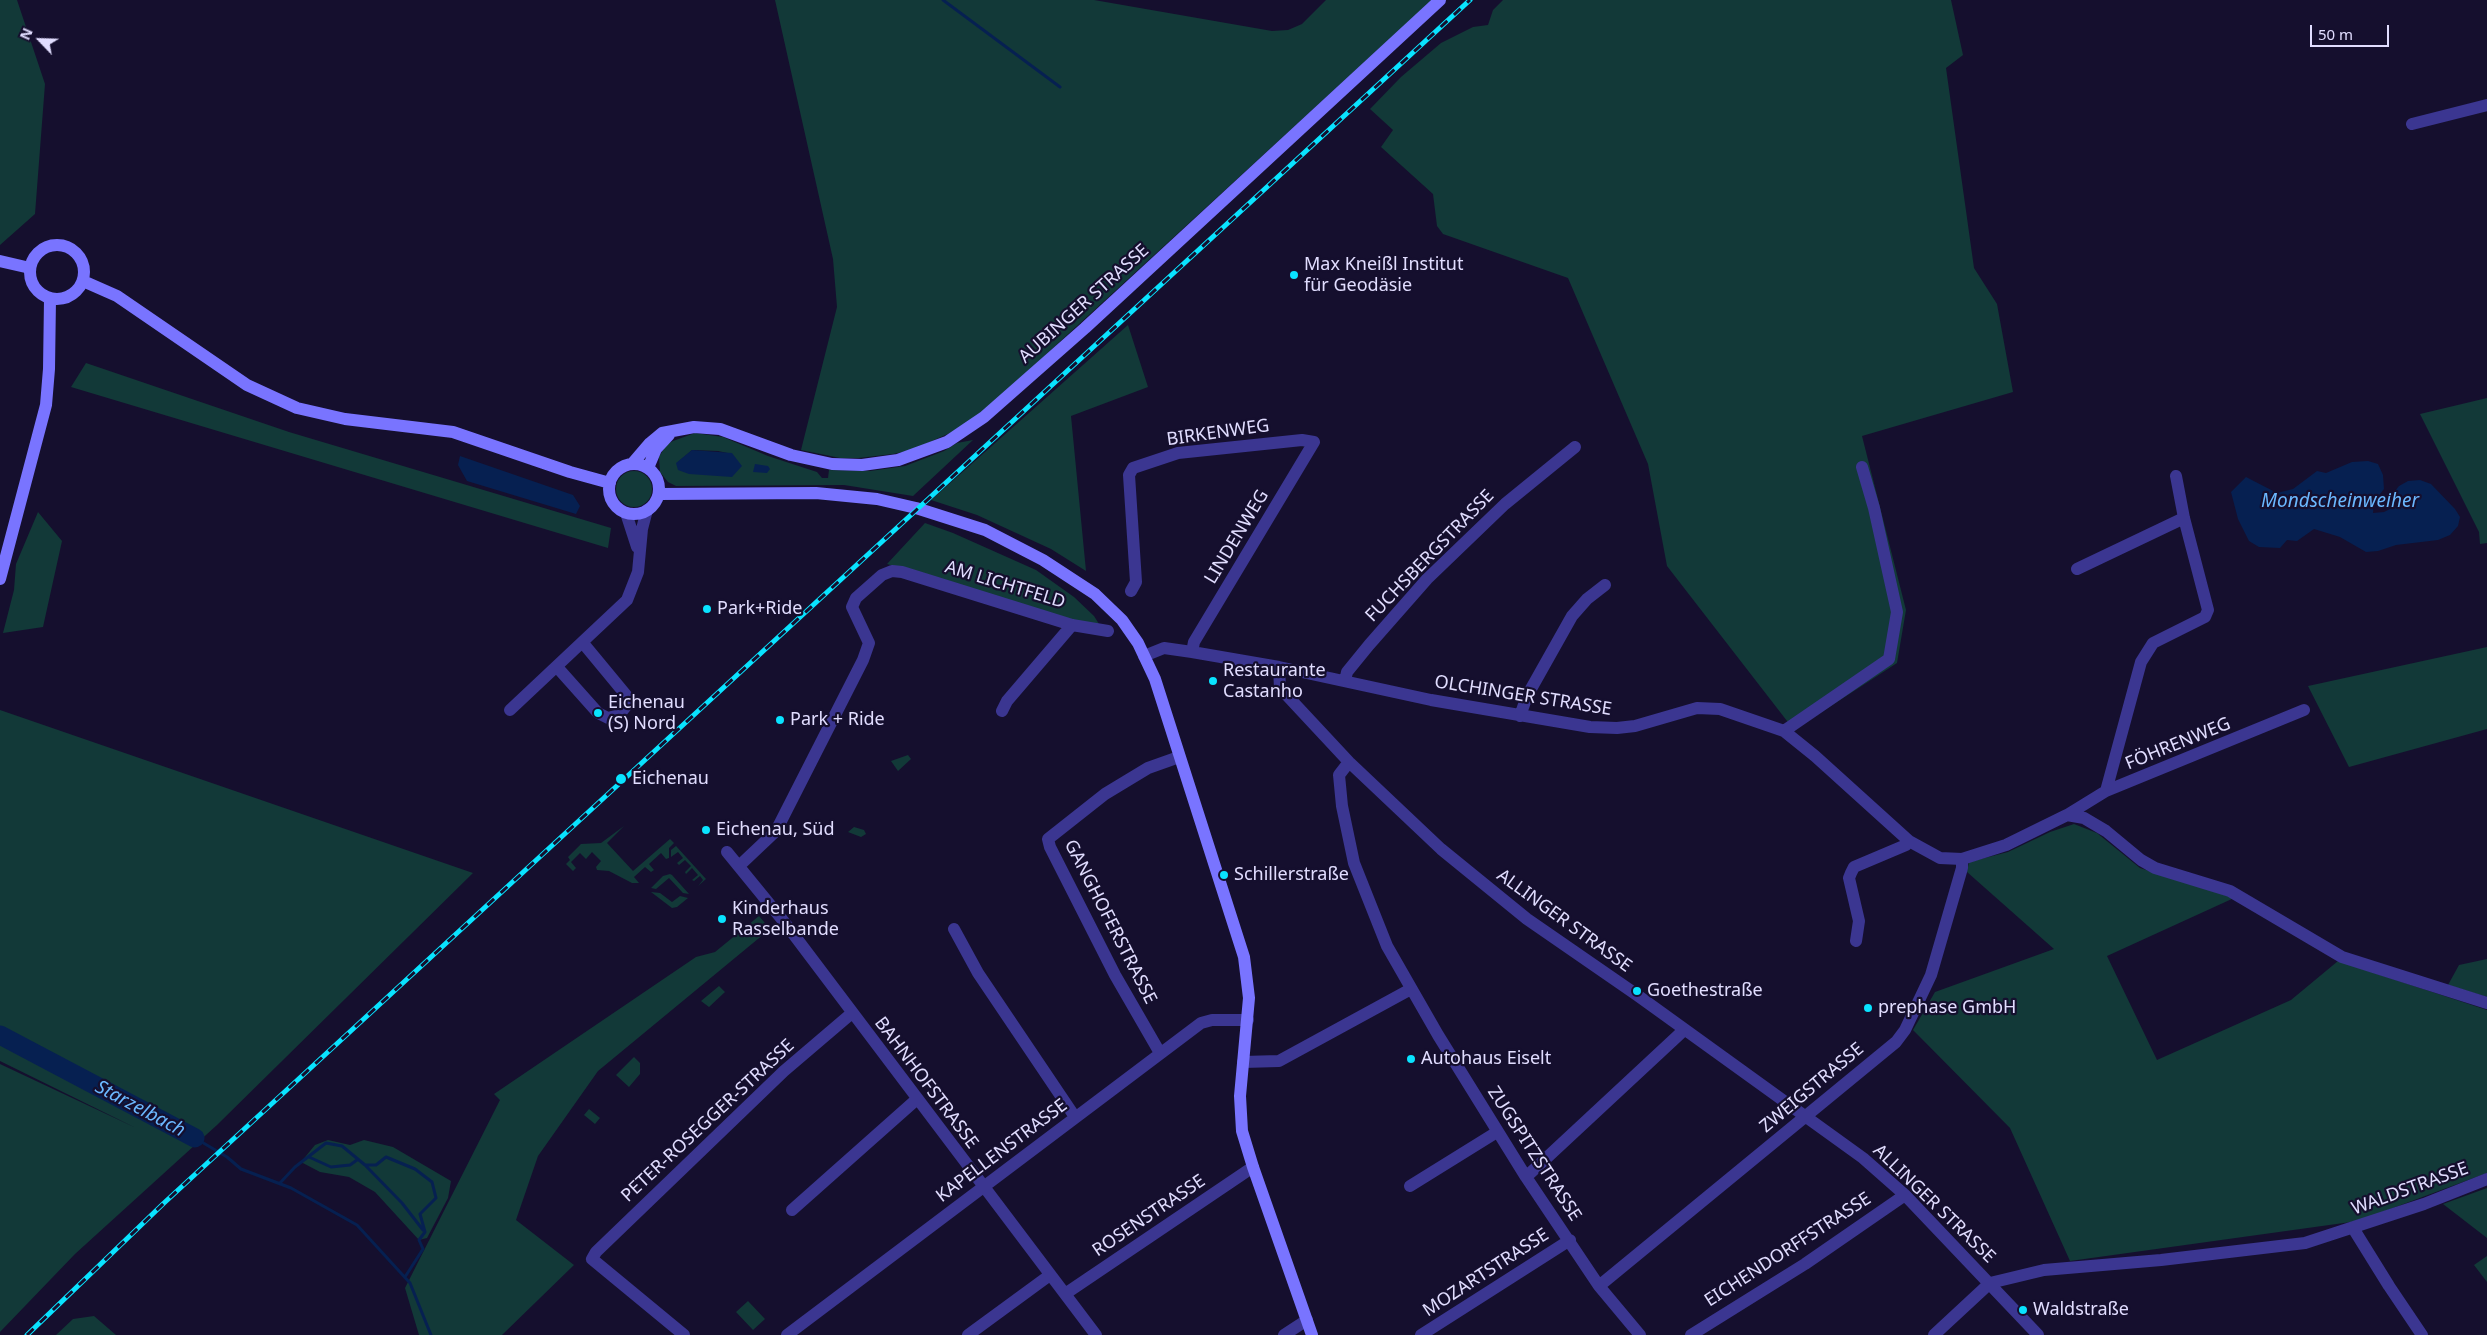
<!DOCTYPE html>
<html>
<head>
<meta charset="utf-8">
<style>
  body { margin:0 }
  #map { position:relative; width:2487px; height:1335px; overflow:hidden; background:#150f2e; font-family:"Noto Sans",sans-serif }
  canvas { display:block }
  .north { position:absolute; left:15px; top:15px; width:50px; height:50px; -webkit-text-stroke:4px #150f2e; paint-order:stroke; rotate:294deg; font-size:14px; font-weight:700; line-height:20px; text-align:center; color:#e1ddff }
  .north::after { content:''; display:block; margin:auto; width:18px; height:22px; background:#e1ddff; clip-path:polygon(50% 0,100% 100%,50% 72%,0 100%) }
  .scale { position:absolute; left:2310px; top:25px; width:79px; height:22px; box-sizing:border-box; border:2px solid #e1ddff; border-top:0; padding-left:6px; font-size:15px; line-height:18px; white-space:nowrap; color:#e1ddff; -webkit-text-stroke:4px #150f2e; paint-order:stroke }
</style>
</head>
<body>
<div id="map">
<canvas width="2487" height="1335"></canvas>
<div class="north">N</div>
<div class="scale">50 m</div>
</div>
<script>
const g = document.querySelector('canvas').getContext('2d');
g.lineJoin = 'round';
function paint(path, color) { g.fillStyle = color; g.fill(path, 'evenodd'); }
const shape = rows => new Path2D(rows.map(r => 'M' + r).join(''));
function stroke(path, color, width, dash) { g.strokeStyle = color; g.lineWidth = width; g.lineCap = dash ? 'butt' : 'round'; g.setLineDash(dash || []); g.stroke(path); }
function drawText(font, color, halo, rows, align = 'center') {
  g.font = font + ' "Noto Sans",sans-serif'; g.lineWidth = 4.5; g.setLineDash([]); g.textBaseline = 'middle'; g.strokeStyle = halo; g.fillStyle = color; for (const [text, x, y, turn = 0] of rows) {
    g.save(); g.translate(x, y); g.rotate((+turn || 0) * Math.PI / 180); g.textAlign = isNaN(turn) ? turn : align; if (halo) g.strokeText(text, 0, 0); g.fillText(text, 0, 0); g.restore();
  }
}
paint(shape([
  [0,0,17,0,45,84,35,214,0,245],
  [775,0,1094,0,1272,31,1288,30,1302,24,1326,0,1432,0,992,404,961,428,912,450,893,454,859,458,840,458,801,450,837,307,833,259],
  [1503,0,1951,0,1963,55,1946,68,1974,268,1997,304,2013,392,1862,436,1906,610,1897,663,1794,730,1667,566,1648,464,1568,278,1443,234,1437,226,1433,194,1381,147,1393,130,1370,109,1401,77,1441,43,1473,27,1488,25,1493,10],
  [1128,325,1148,387,1071,416,1086,571,1051,549,977,515,931,500],
  [86,363,289,432,611,528,608,548,71,387],
  [2487,398,2487,543,2480,544,2479,532,2420,414],
  [695,433,723,437,768,456,817,472,822,478,828,478,829,470,870,471,905,466,944,451,957,443,973,440,913,496,844,485,676,486,668,482,660,472,659,457,666,445,673,441],
  [692,450,718,451,732,454,677,463],
  '616 489a18 18 0 1 1 36 0a18 18 0 1 1-36 0Z',
  [38,512,62,541,43,627,3,633,14,590,16,564],
  [925,523,953,533,1036,570,1074,597,1094,616,1099,624,1094,626,887,564],
  [2487,647,2487,729,2349,767,2308,686],
  [0,710,473,873,217,1125,75,1254,0,1332,0,1064,136,1128,0,1061],
  [908,755,911,759,898,771,891,761],
  [2074,824,2097,833,2140,868,2234,898,2107,956,2157,1060,2291,1000,2338,961,2487,1010,2487,1173,2358,1221,2070,1261,2010,1128,1913,1030,1935,992,2054,949,1967,872,1969,862,2008,852,2050,832],
  [624,826,607,843,633,871,670,839,674,843,669,848,669,858,666,859,661,853,649,864,654,870,651,872,645,867,634,877,639,883,632,883,609,871,597,870,596,867,601,861,592,852,586,859,580,853,571,862,576,868,573,871,566,864,570,860,568,857,581,844,601,843],
  [854,827,864,830,866,834,861,837,848,832],
  [676,846,706,879,698,886,703,880,700,876,694,881,692,880,698,875,692,868,686,874,685,872,691,866,685,860,679,865,677,863,683,858,678,852,671,857,671,850],
  [670,874,672,875,689,894,683,893,669,878,656,889,651,888,663,876],
  [651,892,660,893,672,902,680,896,688,898,677,907,672,908],
  [759,916,770,929,598,1071,538,1156,516,1220,574,1265,502,1335,419,1335,405,1288,500,1100,494,1094,696,957,715,952],
  [2487,959,2487,997,2448,985,2459,965],
  [719,986,725,992,709,1007,701,1001],
  [634,1057,640,1063,640,1074,629,1087,616,1075],
  [589,1109,600,1118,595,1124,584,1115],
  [328,1140,350,1145,364,1140,393,1147,451,1181,448,1198,427,1238,419,1240,375,1192,349,1177,320,1172,301,1162,315,1145],
  [2487,1188,2487,1238,2443,1204],
  [2487,1256,2487,1282,2474,1265],
  [748,1301,765,1319,753,1330,736,1312],
  [94,1316,116,1335,56,1335,73,1319]
]), '#123938');
paint(shape([
  [692,450,732,453,742,466,732,477,689,474,678,470,676,463],
  [460,456,573,495,580,506,576,514,467,481,458,465],
  [2368,461,2378,464,2383,475,2384,489,2374,502,2373,513,2384,512,2392,508,2391,496,2399,486,2408,481,2420,480,2431,484,2455,509,2460,517,2458,526,2450,535,2438,540,2396,545,2378,551,2366,552,2340,537,2314,529,2297,541,2287,540,2280,548,2259,547,2249,541,2238,519,2231,492,2246,477,2277,493,2293,489,2317,471,2326,473,2352,462],
  [755,464,768,466,770,469,767,473,753,472]
]), '#062051');
stroke(shape([
  [943,0,1060,87],
  [195,1138,227,1157,241,1169,291,1188,357,1225,410,1283,431,1335],
  [309,1157,331,1167,350,1165,357,1160],
  [365,1165,402,1203,423,1230],
  [280,1183,295,1167,326,1143,342,1146,365,1165,376,1165,386,1157,415,1169,432,1182,436,1198,420,1214,425,1232,419,1240,423,1249,405,1277]
]), '#062051', 3);
stroke(shape([
  [0,1035,195,1138]
]), '#062051', 19);
stroke(shape([
  [2412,124,2487,105],
  [626,513,637,547],
  [2077,569,2184,518],
  [1131,591,1136,582,1129,475,1133,468,1178,453,1302,440,1314,442,1194,642,1192,652],
  [1144,656,1164,648,1192,652,1279,667,1431,700,1590,727,1617,728,1635,726,1697,708,1720,709,1784,731,1815,756,1909,841,1940,858,1962,859,2006,845,2067,815,2084,818,2106,831,2141,860,2155,868,2230,891,2342,957,2487,1003],
  [557,667,598,713,608,718,619,715,626,706,626,695,583,643],
  [1279,667,1280,688,1349,762,1441,849,1527,919,1637,995,1863,1158,1905,1195,2038,1335],
  [1345,681,1347,672,1369,645,1427,579,1505,504,1575,447],
  [510,710,627,600,638,572,642,529,647,510],
  [1002,711,1007,701,1072,625],
  [1520,716,1527,696,1572,616,1587,599,1605,585],
  [1784,731,1889,659,1897,612,1874,508,1862,467],
  [1349,762,1339,775,1342,806,1354,863,1387,946,1438,1035,1526,1177,1599,1286,1640,1335],
  [2106,791,2141,662,2153,643,2205,617,2208,610,2184,518,2176,476],
  [2067,815,2106,791,2304,710],
  [727,852,785,923,1096,1335],
  [739,866,776,831,863,660,869,643,852,607,856,598,882,575,892,571,902,572,1072,625,1108,631],
  [954,929,978,973,1075,1117],
  [1856,941,1859,921,1849,878,1851,873,1854,867,1906,845,1909,841],
  [1160,1053,1115,975,1050,847,1048,839,1105,794,1148,768,1179,757],
  [1243,1062,1279,1061,1411,989],
  [1526,1177,1684,1030],
  [1410,1186,1497,1132],
  [792,1210,917,1099],
  [2353,1228,2389,1286,2422,1335],
  [1599,1286,1896,1042,1905,1030,1931,975,1962,868,1962,859],
  [1065,1294,1253,1167],
  [684,1335,592,1259,596,1252,784,1071,852,1013],
  [787,1335,1201,1023,1212,1020,1248,1020],
  [968,1335,1050,1275],
  [1284,1335,1307,1320],
  [1421,1335,1570,1240],
  [1691,1335,1805,1264,1905,1195],
  [1934,1335,1990,1283,2044,1270,2161,1260,2305,1243,2424,1204,2487,1179]
]), '#3b3691', 12);
stroke(shape([
  '30 272a27 27 0 1 1 54 0a27 27 0 1 1-54 0Z',
  [0,261,30,268],
  [83,281,117,296,247,385,297,408,345,419,453,432,570,472,610,483],
  [632,464,650,443,662,433,694,427,720,429,791,455,832,464,862,465,898,460,947,442,984,417,1085,328,1440,0],
  '609 489a25 25 0 1 1 50 0a25 25 0 1 1-50 0Z',
  [648,468,656,449,669,435],
  [659,494,816,493,877,499,916,508,985,530,1043,560,1095,594,1122,620,1138,643,1155,679,1244,957,1249,998,1240,1096,1242,1131,1253,1167,1312,1335],
  [0,579,46,405,49,369,50,299]
]), '#7974ff', 12);
const rail = shape([
  [27,1335,164,1203,1470,0]
]);
stroke(rail, '#09e3ff', 5);
stroke(rail, '#150f2e', 3, [9]);
for (const [x, y, r, color] of [
  [1294,275,5,"#09e3ff"],
  [707,609,5,"#09e3ff"],
  [1213,681,5,"#09e3ff"],
  [598,713,5,"#09e3ff"],
  [780,720,5,"#09e3ff"],
  [621,779,6,"#09e3ff"],
  [706,830,5,"#09e3ff"],
  [1224,875,5,"#09e3ff"],
  [722,919,5,"#09e3ff"],
  [1637,991,5,"#09e3ff"],
  [1868,1008,5,"#09e3ff"],
  [1411,1059,5,"#09e3ff"],
  [2023,1310,5,"#09e3ff"]
]) { const dot = new Path2D(); dot.arc(x, y, r, 0, 2 * Math.PI); g.fillStyle = color; g.fill(dot); stroke(dot, '#150f2e', 2); }
drawText('18px', '#e1ddff', '#150f2e', [
  ["Max Kneißl Institut",1304,265],
  ["für Geodäsie",1304,286],
  ["Park+Ride",717,609],
  ["Restaurante",1223,671],
  ["Castanho",1223,692],
  ["Eichenau",608,703],
  ["(S) Nord",608,724],
  ["Park + Ride",790,720],
  ["Eichenau",632,779],
  ["Eichenau, Süd",716,830],
  ["Schillerstraße",1234,875],
  ["Kinderhaus",732,909],
  ["Rasselbande",732,930],
  ["Goethestraße",1647,991],
  ["prephase GmbH",1878,1008],
  ["Autohaus Eiselt",1421,1059],
  ["Waldstraße",2033,1310]
], 'left');
drawText('18px', '#e1ddff', '#150f2e', [
  ["AUBINGER STRASSE",1084,304,-42],
  ["BIRKENWEG",1218,433,-8],
  ["LINDENWEG",1237,537,-59],
  ["FUCHSBERGSTRASSE",1430,556,-46],
  ["AM LICHTFELD",1005,585,17],
  ["OLCHINGER STRASSE",1523,696,9],
  ["FÖHRENWEG",2178,744,-22],
  ["ALLINGER STRASSE",1564,921,36],
  ["GANGHOFERSTRASSE",1110,922,63],
  ["BAHNHOFSTRASSE",926,1083,53],
  ["ZWEIGSTRASSE",1812,1088,-40],
  ["PETER-ROSEGGER-STRASSE",708,1121,-43],
  ["KAPELLENSTRASSE",1002,1151,-37],
  ["ZUGSPITZSTRASSE",1534,1154,57],
  ["WALDSTRASSE",2410,1189,-20],
  ["ALLINGER STRASSE",1934,1204,44],
  ["ROSENSTRASSE",1149,1216,-34],
  ["EICHENDORFFSTRASSE",1788,1250,-33],
  ["MOZARTSTRASSE",1486,1273,-33]
]);
drawText('italic 19px', '#6bb8ff', '#150f2e', [
  ["Mondscheinweiher",2340,502],
  ["Starzelbach",140,1109,28]
]);
</script>
</body>
</html>
